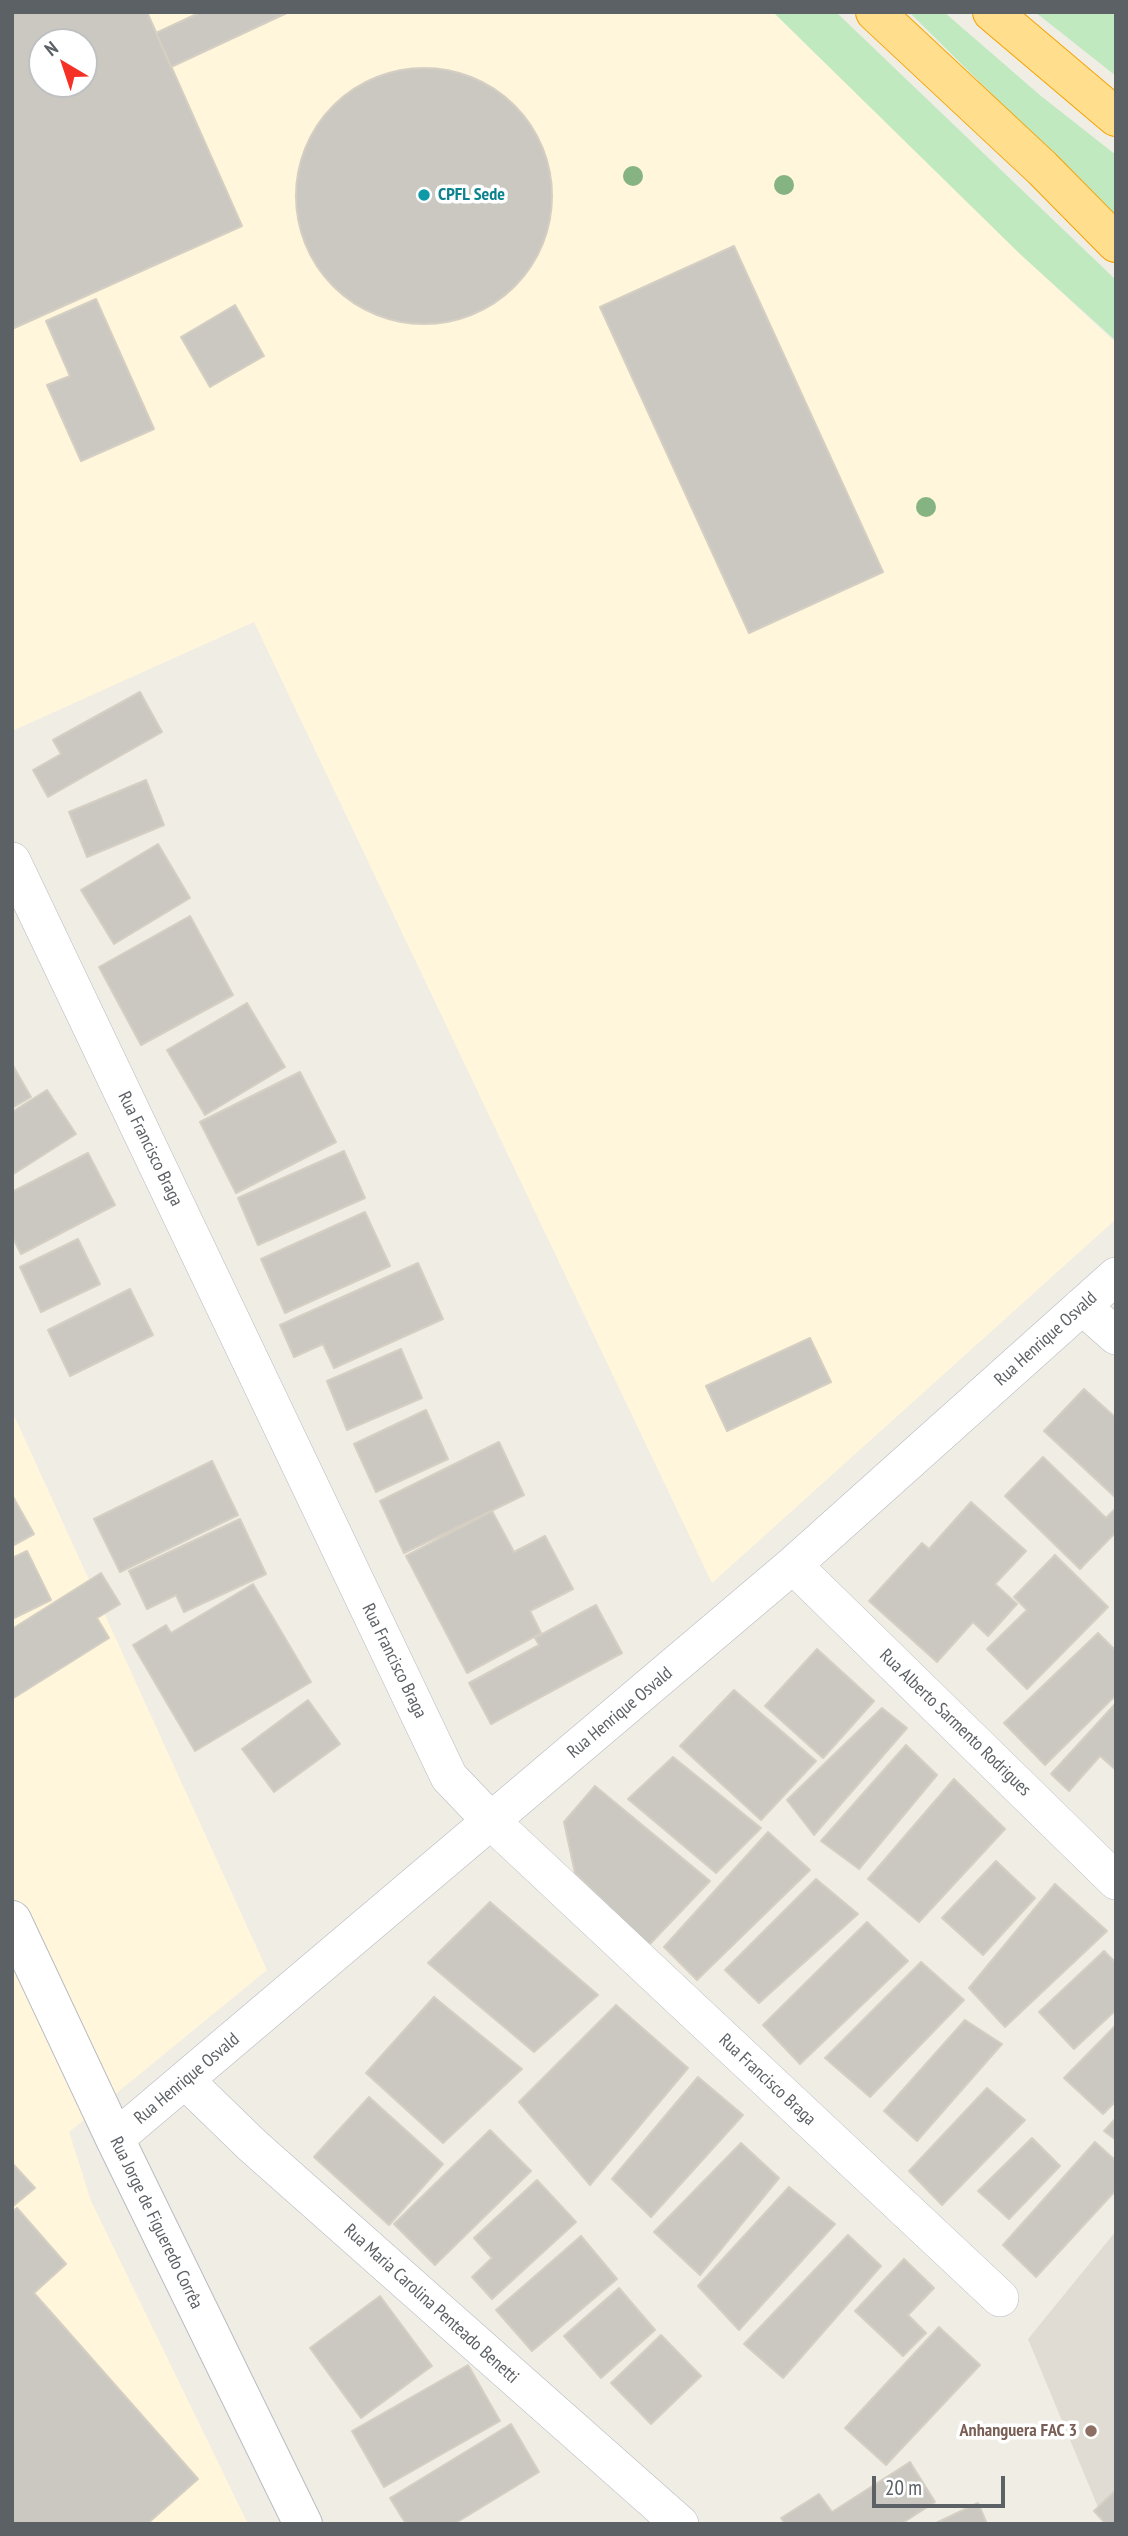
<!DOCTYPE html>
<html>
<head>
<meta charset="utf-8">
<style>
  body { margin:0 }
  #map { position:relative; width:1128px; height:2536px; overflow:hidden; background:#f0ede5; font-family:"PT Sans Narrow",sans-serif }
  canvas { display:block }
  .frame { position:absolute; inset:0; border:14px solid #5c6166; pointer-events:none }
  .north { position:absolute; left:28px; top:28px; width:70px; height:70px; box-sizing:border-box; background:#fff; border:2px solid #bec0c2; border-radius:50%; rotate:321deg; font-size:19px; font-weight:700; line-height:28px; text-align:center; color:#5c6166 }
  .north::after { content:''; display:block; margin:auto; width:24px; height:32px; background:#f53025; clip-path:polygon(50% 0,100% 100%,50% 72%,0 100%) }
  .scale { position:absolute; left:872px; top:2476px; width:133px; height:32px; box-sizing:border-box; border:4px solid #5c6166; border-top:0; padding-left:9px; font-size:21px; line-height:24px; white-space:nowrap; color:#5c6166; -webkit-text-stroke:5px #fff; paint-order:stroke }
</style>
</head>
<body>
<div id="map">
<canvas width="1128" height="2536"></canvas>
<div class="frame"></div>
<div class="north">N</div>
<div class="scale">20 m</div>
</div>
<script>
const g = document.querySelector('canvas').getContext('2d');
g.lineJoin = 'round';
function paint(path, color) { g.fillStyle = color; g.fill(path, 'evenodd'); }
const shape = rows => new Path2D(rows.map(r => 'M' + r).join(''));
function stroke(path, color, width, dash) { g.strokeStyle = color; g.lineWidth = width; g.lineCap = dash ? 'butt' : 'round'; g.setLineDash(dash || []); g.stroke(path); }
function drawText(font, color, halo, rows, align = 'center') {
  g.font = font + ' "PT Sans Narrow",sans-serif'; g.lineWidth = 7; g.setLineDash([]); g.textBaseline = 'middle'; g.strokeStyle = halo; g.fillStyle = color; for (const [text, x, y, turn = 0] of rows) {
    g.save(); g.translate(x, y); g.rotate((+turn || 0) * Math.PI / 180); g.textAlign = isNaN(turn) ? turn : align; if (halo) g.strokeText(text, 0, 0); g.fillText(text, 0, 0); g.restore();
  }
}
paint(shape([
  [12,12,773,12,1020,254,1116,343,1116,1219,712,1583,254,622,12,731],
  [42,42,84,42,84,84,42,84],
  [12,1411,267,1970,69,2132,91,2201,248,2524,12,2524]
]), '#fff6db');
paint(shape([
  [1116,2231,1116,2524,1105,2524,1028,2339]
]), '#e0dcd3');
paint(shape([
  [773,12,836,12,1116,280,1116,341,1020,254],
  [909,12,944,12,1041,96,1116,155,1116,217],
  [1035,12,1116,12,1116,76]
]), '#c1e9c0');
const building = shape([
  [12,12,147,12,242,226,12,329,12,12],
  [42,42,84,42,84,84,42,84,42,42],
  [201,12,289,12,171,67,156,33,201,12],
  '296 196a128 128 0 1 1 256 0a128 128 0 1 1-256 0Z',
  [734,246,883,572,749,633,600,307,734,246],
  [96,299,154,429,81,461,47,385,70,376,46,321,96,299],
  [235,305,264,356,210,387,181,337,235,305],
  [140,692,162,732,48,797,33,770,61,754,53,740,140,692],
  [146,780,164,825,87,857,69,812,146,780],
  [158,844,190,898,114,944,81,890,158,844],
  [190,916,233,995,141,1045,99,967,190,916],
  [247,1003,285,1067,205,1115,167,1050,247,1003],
  [12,1064,31,1097,12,1108,12,1064],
  [300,1072,336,1142,236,1193,200,1122,300,1072],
  [47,1090,76,1134,12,1175,12,1112,47,1090],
  [344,1151,365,1198,258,1245,238,1198,344,1151],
  [88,1153,115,1205,21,1254,12,1236,12,1192,88,1153],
  [365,1212,390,1266,285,1313,261,1259,365,1212],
  [78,1239,100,1284,41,1312,20,1267,78,1239],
  [418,1263,443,1319,334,1368,323,1344,294,1357,280,1325,418,1263],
  [130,1289,153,1335,70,1376,48,1330,130,1289],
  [810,1338,831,1382,727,1431,706,1386,810,1338],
  [401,1349,422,1398,347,1430,327,1381,401,1349],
  [1084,1389,1116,1418,1116,1498,1044,1431,1084,1389],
  [426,1410,448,1459,376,1492,354,1444,426,1410],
  [499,1442,524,1495,404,1553,380,1501,499,1442],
  [1043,1457,1106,1518,1116,1508,1116,1532,1080,1569,1005,1496,1043,1457],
  [212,1461,238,1515,120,1572,94,1519,212,1461],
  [12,1495,34,1534,12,1546,12,1495],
  [971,1502,1026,1551,995,1584,1017,1604,988,1636,973,1622,937,1662,869,1601,922,1543,929,1549,971,1502],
  [492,1511,514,1552,545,1536,573,1589,530,1611,541,1633,467,1673,406,1556,492,1511],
  [240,1519,266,1574,184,1612,176,1595,147,1609,129,1571,240,1519],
  [27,1551,51,1600,12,1619,12,1558,27,1551],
  [1055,1555,1108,1607,1027,1689,987,1649,1027,1610,1014,1597,1055,1555],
  [101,1573,120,1604,97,1618,109,1638,12,1699,12,1629,101,1573],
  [253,1584,311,1682,195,1751,133,1645,166,1625,171,1633,253,1584],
  [596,1605,622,1653,491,1724,469,1683,539,1645,535,1638,596,1605],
  [1098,1633,1116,1651,1116,1695,1045,1765,1004,1723,1098,1633],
  [817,1649,874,1701,823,1758,765,1706,817,1649],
  [734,1690,816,1761,761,1820,680,1746,734,1690],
  [308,1700,340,1744,274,1792,242,1749,308,1700],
  [1116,1703,1116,1770,1100,1756,1069,1791,1051,1774,1116,1703],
  [882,1708,907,1728,814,1835,787,1800,882,1708],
  [906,1745,937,1775,859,1869,821,1841,906,1745],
  [673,1757,761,1828,716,1873,628,1799,673,1757],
  [954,1779,1005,1829,919,1922,868,1879,954,1779],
  [595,1786,710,1881,649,1945,575,1873,564,1822,595,1786],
  [768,1832,810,1870,697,1980,664,1947,768,1832],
  [996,1861,1035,1898,983,1955,942,1918,996,1861],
  [816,1879,858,1914,759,2003,725,1970,816,1879],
  [1055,1884,1107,1931,1005,2027,969,1988,1055,1884],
  [490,1902,598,1995,534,2052,428,1963,490,1902],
  [867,1922,908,1961,800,2064,763,2025,867,1922],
  [1104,1951,1116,1963,1116,2010,1074,2049,1039,2012,1104,1951],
  [921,1962,964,2000,870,2097,825,2058,921,1962],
  [434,1997,522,2069,443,2143,366,2073,434,1997],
  [616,2005,688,2068,590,2185,519,2102,616,2005],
  [965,2020,1002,2044,917,2141,884,2111,965,2020],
  [1116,2025,1116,2101,1103,2114,1064,2078,1116,2025],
  [698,2077,743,2115,651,2217,612,2179,698,2077],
  [987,2088,1025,2120,942,2205,909,2171,987,2088],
  [369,2097,443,2164,389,2225,314,2157,369,2097],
  [1116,2118,1116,2140,1104,2131,1116,2118],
  [490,2130,531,2171,435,2265,394,2224,490,2130],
  [1032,2138,1060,2166,1009,2219,978,2191,1032,2138],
  [1095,2142,1116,2161,1116,2190,1036,2277,1003,2245,1095,2142],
  [741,2143,779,2178,700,2275,654,2232,741,2143],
  [12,2163,35,2188,12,2207,12,2163],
  [537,2180,576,2222,492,2299,472,2277,492,2258,474,2238,537,2180],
  [789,2187,835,2224,739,2330,698,2286,789,2187],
  [17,2208,66,2264,34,2293,198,2479,147,2524,12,2524,12,2212,17,2208],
  [848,2235,881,2266,783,2378,744,2344,848,2235],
  [581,2236,617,2279,532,2351,496,2310,581,2236],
  [904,2259,934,2288,908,2315,926,2333,903,2356,855,2311,904,2259],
  [619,2288,655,2330,601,2378,564,2336,619,2288],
  [380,2296,432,2366,361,2418,310,2348,380,2296],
  [939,2327,980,2365,886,2465,845,2428,939,2327],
  [661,2335,701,2376,651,2424,611,2383,661,2335],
  [468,2365,500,2421,384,2487,352,2431,468,2365],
  [511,2424,539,2472,454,2524,406,2524,390,2498,511,2424],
  [910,2462,935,2502,901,2524,785,2524,781,2518,819,2494,832,2512,910,2462],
  [1116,2490,1116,2524,1106,2524,1094,2511,1116,2490],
  [978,2503,987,2524,934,2524,978,2503]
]);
paint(building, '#cbc8c2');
stroke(building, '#d5cfc3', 2);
const street = shape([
  [12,861,449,1777,492,1822,1000,2298],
  [1082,1306,1116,1336],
  [793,1565,1116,1881],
  [186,2081,253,2146,680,2524],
  [115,2139,793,1565,1116,1276]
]);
const secondary = shape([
  [12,1920,115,2139,303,2524]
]);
const highway = shape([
  [875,12,1042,168,1116,243],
  [992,12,1116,117]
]);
stroke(street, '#b7bbc0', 38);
stroke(secondary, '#b8bcc2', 40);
stroke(highway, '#f5a200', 40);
stroke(street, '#fff', 37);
stroke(secondary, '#fff', 38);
stroke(highway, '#ffdf8d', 38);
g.fillStyle = '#85b381';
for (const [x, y] of [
  [633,176],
  [784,185],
  [926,507]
]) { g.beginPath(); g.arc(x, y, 10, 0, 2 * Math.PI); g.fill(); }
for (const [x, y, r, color] of [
  [424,195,7,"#0f9aa8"],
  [1091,2431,7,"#8d6e63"]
]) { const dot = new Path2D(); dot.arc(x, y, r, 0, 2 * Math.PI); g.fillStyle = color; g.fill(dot); stroke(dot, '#fff', 2.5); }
drawText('bold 18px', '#0d838f', '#fff', [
  ["CPFL Sede",438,195]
], 'left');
drawText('18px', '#5c6166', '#fff', [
  ["Rua Francisco Braga",150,1149,64],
  ["Rua Henrique Osvald",1046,1339,-42],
  ["Rua Francisco Braga",394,1661,64],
  ["Rua Henrique Osvald",620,1713,-40],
  ["Rua Alberto Sarmento Rodrigues",955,1723,44],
  ["Rua Henrique Osvald",187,2079,-40],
  ["Rua Francisco Braga",767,2080,43],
  ["Rua Jorge de Figueredo Corrêa",156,2223,64],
  ["Rua Maria Carolina Penteado Benetti",431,2304,42]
]);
drawText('bold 18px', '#785e54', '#fff', [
  ["Anhanguera FAC 3",1077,2431]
], 'right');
</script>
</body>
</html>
